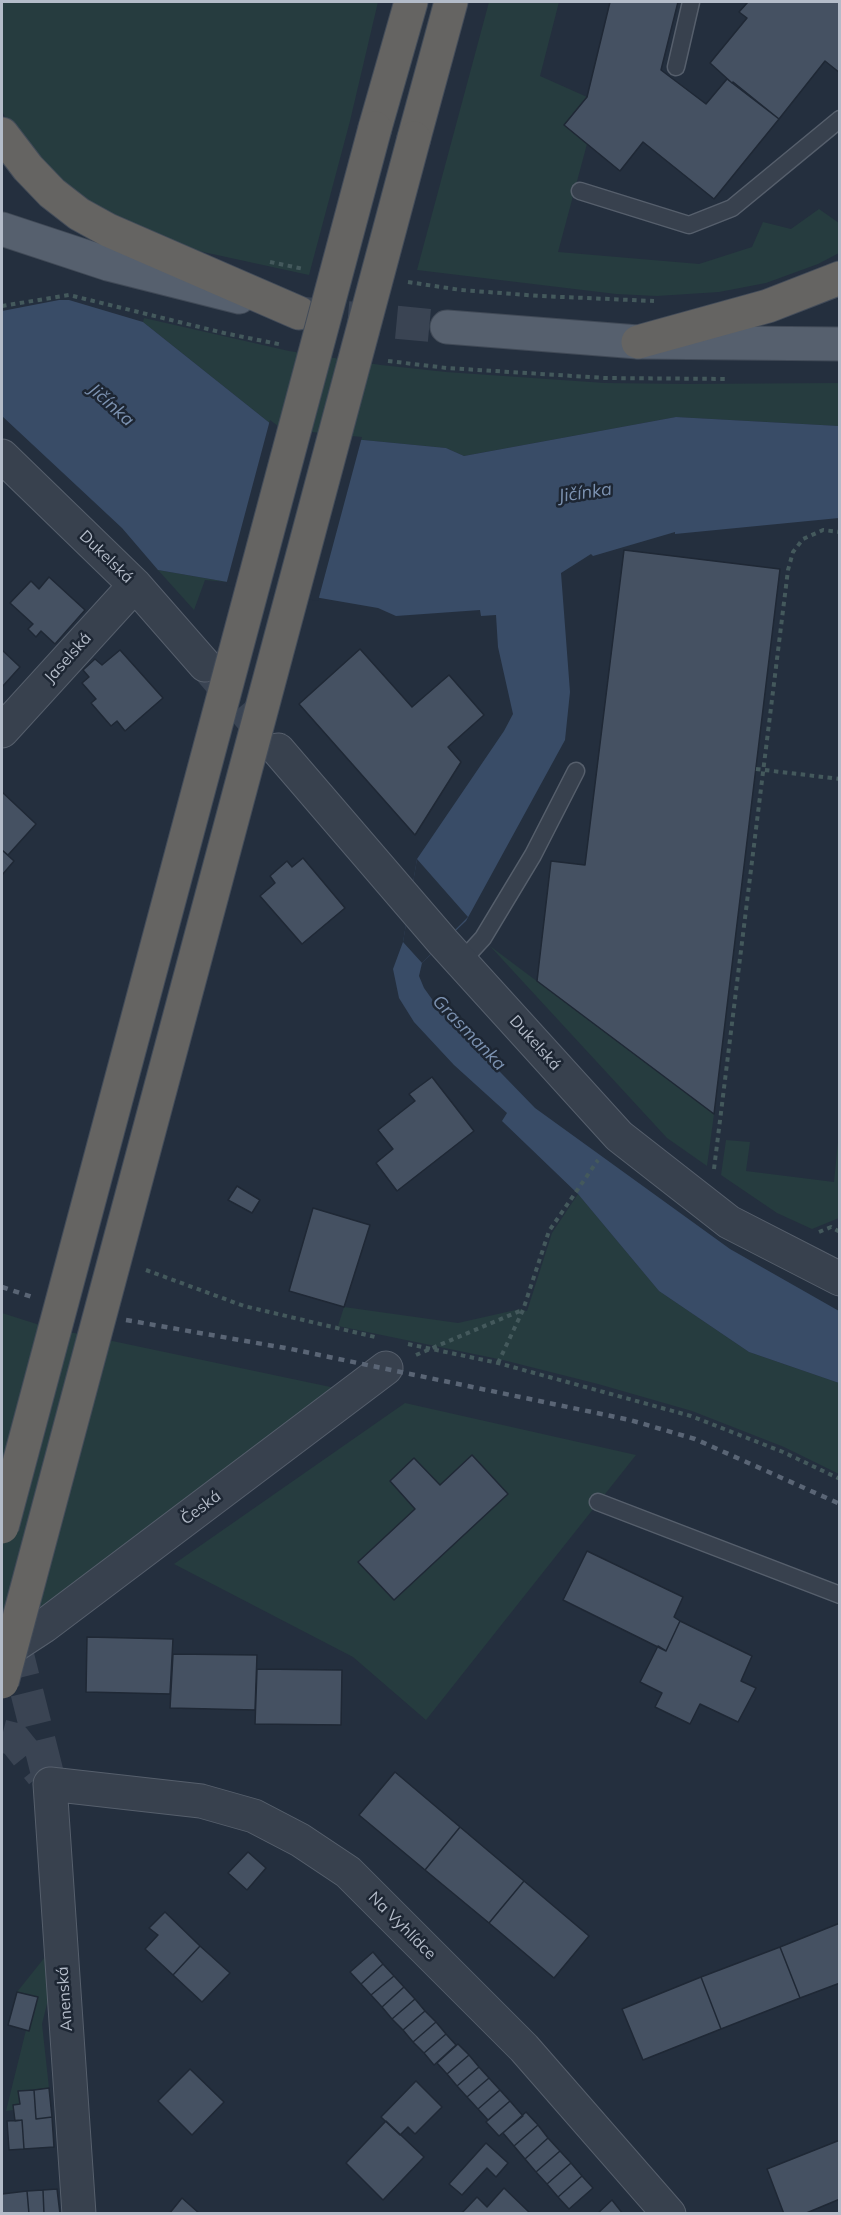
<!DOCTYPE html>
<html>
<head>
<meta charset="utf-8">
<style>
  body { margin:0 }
  #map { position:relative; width:841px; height:2215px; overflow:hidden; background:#242f3e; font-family:Mulish,sans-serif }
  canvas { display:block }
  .frame { position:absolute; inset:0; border:3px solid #b4bcc9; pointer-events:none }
</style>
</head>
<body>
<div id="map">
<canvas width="841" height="2215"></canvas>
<div class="frame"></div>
</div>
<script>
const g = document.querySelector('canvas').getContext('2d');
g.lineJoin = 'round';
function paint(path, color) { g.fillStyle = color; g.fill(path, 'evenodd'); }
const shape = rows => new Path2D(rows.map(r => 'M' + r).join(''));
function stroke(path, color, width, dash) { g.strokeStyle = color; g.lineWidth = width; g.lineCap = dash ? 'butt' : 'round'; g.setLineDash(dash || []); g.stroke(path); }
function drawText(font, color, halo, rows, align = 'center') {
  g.font = font + ' Mulish,sans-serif'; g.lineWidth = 5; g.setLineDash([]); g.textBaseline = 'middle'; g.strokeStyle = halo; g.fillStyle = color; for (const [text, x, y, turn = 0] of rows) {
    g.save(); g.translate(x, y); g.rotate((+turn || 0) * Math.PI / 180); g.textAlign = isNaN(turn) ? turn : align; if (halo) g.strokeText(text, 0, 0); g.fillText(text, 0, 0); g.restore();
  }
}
paint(shape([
  [2,2,378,2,350,121,309,275,194,250,108,214,68,188,6,119,2,111],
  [489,2,559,2,540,76,587,97,564,125,587,144,558,252,699,264,752,247,763,222,791,229,819,209,839,223,839,253,818,264,766,283,719,292,657,296,616,294,417,270],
  [144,318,289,351,381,365,446,372,605,383,684,384,839,383,839,426,676,417,464,456,446,448,281,432,143,322],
  [158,570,227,582,205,580,194,610],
  [490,946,714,1114,707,1166,667,1138],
  [839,1132,839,1218,812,1229,777,1213,721,1175,726,1140,750,1142,746,1171,834,1182],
  [578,1194,659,1291,749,1352,839,1383,839,1474,784,1447,692,1411,598,1384,503,1360,338,1326,344,1307,458,1323,520,1309,527,1311,552,1233],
  [2,1313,46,1327,340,1389,2,1641],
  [405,1403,636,1455,426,1720,353,1657,174,1564],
  [45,1957,48,2000,42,2024,49,2088,19,2091,20,2104,13,2105,14,2110,6,2111,26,2030,37,1997,17,1992]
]), '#263c3f');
paint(shape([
  [59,300,69,300,143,322,281,432,446,448,464,456,676,417,839,426,839,518,675,534,675,532,593,556,591,554,561,573,570,692,565,740,466,921,422,963,419,976,424,988,439,1009,535,1108,730,1249,839,1311,839,1383,749,1352,659,1291,578,1194,502,1121,507,1113,454,1065,414,1022,399,998,393,969,403,942,417,859,504,731,513,714,498,647,496,615,481,616,480,610,396,616,378,608,158,570,122,528,2,416,2,311]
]), '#394c67');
paint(shape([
  [270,420,282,429,362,437,318,601,226,585],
  [417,859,468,917,422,963,403,942]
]), '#242f3e');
const building = shape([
  [610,2,678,2,661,70,706,104,727,79,779,119,714,199,643,142,620,171,564,125,587,97,610,2],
  [748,2,840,2,840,73,825,61,779,119,733,82,732,83,710,63,747,18,739,12,748,2],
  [624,550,780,569,714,1114,537,981,551,861,585,865,624,550],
  [49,577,85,610,55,644,41,631,36,637,28,629,33,624,10,603,31,581,39,589,49,577],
  [360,649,412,707,449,675,484,715,448,747,461,762,415,835,299,704,360,649],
  [2,650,20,667,2,687,2,650],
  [120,650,163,698,125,731,117,721,111,726,91,703,96,699,82,683,89,677,83,670,95,659,102,665,120,650],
  [2,792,36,824,8,855,2,850,2,792],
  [2,850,14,861,2,875,2,850],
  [303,858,345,908,302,944,260,896,275,883,270,876,287,861,292,867,303,858],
  [432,1077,474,1131,397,1191,376,1163,393,1149,378,1130,415,1101,409,1094,432,1077],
  [237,1186,260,1200,252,1213,228,1200,237,1186],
  [313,1208,370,1225,344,1307,289,1291,313,1208],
  [472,1455,508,1494,394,1600,358,1562,415,1509,390,1481,414,1458,440,1485,472,1455],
  [587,1551,683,1597,674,1617,680,1621,666,1651,563,1600,587,1551],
  [680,1621,752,1656,741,1681,756,1688,738,1722,700,1704,690,1724,655,1707,662,1693,640,1682,658,1646,666,1651,680,1621],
  [87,1637,173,1639,170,1694,86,1692,87,1637],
  [173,1654,257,1655,255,1710,170,1708,173,1654],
  [257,1669,342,1670,341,1725,255,1724,257,1669],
  [395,1772,460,1827,425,1870,359,1815,395,1772],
  [460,1827,524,1881,489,1923,425,1870,460,1827],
  [248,1852,266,1868,247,1890,228,1873,248,1852],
  [524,1881,589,1936,554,1978,489,1923,524,1881],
  [165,1912,200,1946,173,1975,145,1949,158,1935,149,1928,165,1912],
  [840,1923,840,1983,800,1998,780,1947,840,1923],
  [200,1946,230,1973,202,2002,173,1975,200,1946],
  [780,1947,800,1998,721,2029,701,1977,780,1947],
  [373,1952,383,1964,361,1984,350,1972,373,1952],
  [383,1964,394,1976,371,1995,361,1984,383,1964],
  [394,1976,404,1987,382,2007,371,1995,394,1976],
  [701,1977,721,2029,643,2060,622,2009,701,1977],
  [404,1987,415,1999,392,2019,382,2007,404,1987],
  [17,1992,38,1997,29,2031,8,2025,17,1992],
  [415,1999,425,2011,403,2030,392,2019,415,1999],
  [425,2011,436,2022,413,2042,403,2030,425,2011],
  [436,2022,446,2034,424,2053,413,2042,436,2022],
  [446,2034,456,2045,434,2065,424,2053,446,2034],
  [458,2044,469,2055,447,2074,437,2063,458,2044],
  [469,2055,479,2067,457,2086,447,2074,469,2055],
  [479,2067,489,2078,467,2097,457,2086,479,2067],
  [190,2069,224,2102,192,2135,158,2101,190,2069],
  [489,2078,500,2090,478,2109,467,2097,489,2078],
  [416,2081,442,2107,415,2134,408,2127,400,2135,381,2117,416,2081],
  [49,2088,52,2117,36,2119,34,2090,49,2088],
  [34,2090,36,2119,52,2117,54,2147,24,2149,22,2120,15,2121,13,2105,20,2104,18,2091,34,2090],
  [500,2090,510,2101,488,2120,478,2109,500,2090],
  [510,2101,523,2116,499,2136,486,2122,510,2101],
  [526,2112,538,2125,514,2146,503,2133,526,2112],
  [22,2120,24,2149,9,2150,7,2121,22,2120],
  [386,2121,424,2157,383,2200,346,2163,386,2121],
  [538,2125,548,2138,525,2159,514,2146,538,2125],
  [548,2138,560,2151,536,2172,525,2159,548,2138],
  [840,2140,840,2199,804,2214,784,2214,767,2169,840,2140],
  [486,2143,508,2163,496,2177,487,2168,462,2195,449,2184,486,2143],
  [560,2151,571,2163,547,2184,536,2172,560,2151],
  [571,2163,582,2176,558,2197,547,2184,571,2163],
  [582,2176,593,2188,569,2209,558,2197,582,2176],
  [504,2188,531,2214,461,2214,477,2197,487,2207,504,2188],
  [57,2189,60,2214,44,2214,43,2190,57,2189],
  [43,2190,44,2214,29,2214,27,2191,43,2190],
  [27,2191,29,2214,2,2214,2,2194,27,2191],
  [182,2198,200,2214,169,2214,182,2198],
  [612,2200,623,2214,597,2214,612,2200]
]);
paint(building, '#455162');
stroke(building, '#1f2835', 1.5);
stroke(shape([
  [209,669,273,744],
  [15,1645,50,1784],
  [2,1736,14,1739,42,1774]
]), '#3a4453', 33, [33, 16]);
stroke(shape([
  [299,313,447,327]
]), '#3a4453', 33, [33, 16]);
const service = shape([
  [676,67,691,2],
  [580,191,689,225,732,208,840,119],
  [461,962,483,938,533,855,576,771],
  [598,1502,840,1595]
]);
const minor = shape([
  [2,456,135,585,205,665],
  [2,731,135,585],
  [278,750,443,942,619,1136,729,1222,840,1279],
  [15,1645,44,1626,386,1368],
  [79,2214,50,1784,201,1801,254,1816,300,1840,348,1872,524,2048,669,2214]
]);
const primary = shape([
  [2,229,108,264,239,297],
  [447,327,638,342,840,344]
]);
const trunk = shape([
  [375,128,411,2],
  [2,134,28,168,52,193,79,214,108,230,299,313],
  [414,138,451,2],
  [638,342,768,306,840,278]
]);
stroke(service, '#565f6c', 19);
stroke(minor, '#565f6c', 35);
stroke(primary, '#414a57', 35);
stroke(trunk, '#434c59', 35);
stroke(shape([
  [270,262,304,269],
  [408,282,461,290,540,296,654,301],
  [2,306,69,295,224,333,283,345],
  [388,361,447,368,605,378,728,379],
  [756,769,840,779],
  [714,1169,788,570,793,552,803,539,823,530,840,532],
  [819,1232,831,1227,840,1232],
  [146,1270,244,1306,375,1337],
  [408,1344,498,1363,691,1416,783,1452,840,1479],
  [416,1355,522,1310],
  [498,1363,523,1310,549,1231,598,1160]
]), '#44595c', 4, [4.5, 4.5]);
stroke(service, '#38414e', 16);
stroke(minor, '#38414e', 33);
stroke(primary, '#56606e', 33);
stroke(trunk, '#656462', 33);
stroke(shape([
  [2,1287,35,1298],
  [126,1320,291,1349,630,1420,695,1439,840,1504]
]), '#5a6575', 4.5, [6, 6]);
const trunkBridge = shape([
  [2,1527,375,128],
  [2,1682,414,138]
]);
stroke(trunkBridge, '#434c59', 35, []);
stroke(trunkBridge, '#656462', 33);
drawText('16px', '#b4bcc9', '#1d2633', [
  ["Dukelská",106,557,44],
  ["Jaselská",68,658,-48],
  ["Dukelská",535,1043,48],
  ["Česká",201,1508,-37],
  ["Na Vyhlídce",402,1926,45],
  ["Anenská",65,1999,-94]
]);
drawText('italic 18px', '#7c92b1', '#1d2633', [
  ["Jičínka",111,405,42],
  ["Jičínka",585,493,-8],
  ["Grasmanka",469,1033,46]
]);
</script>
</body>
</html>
